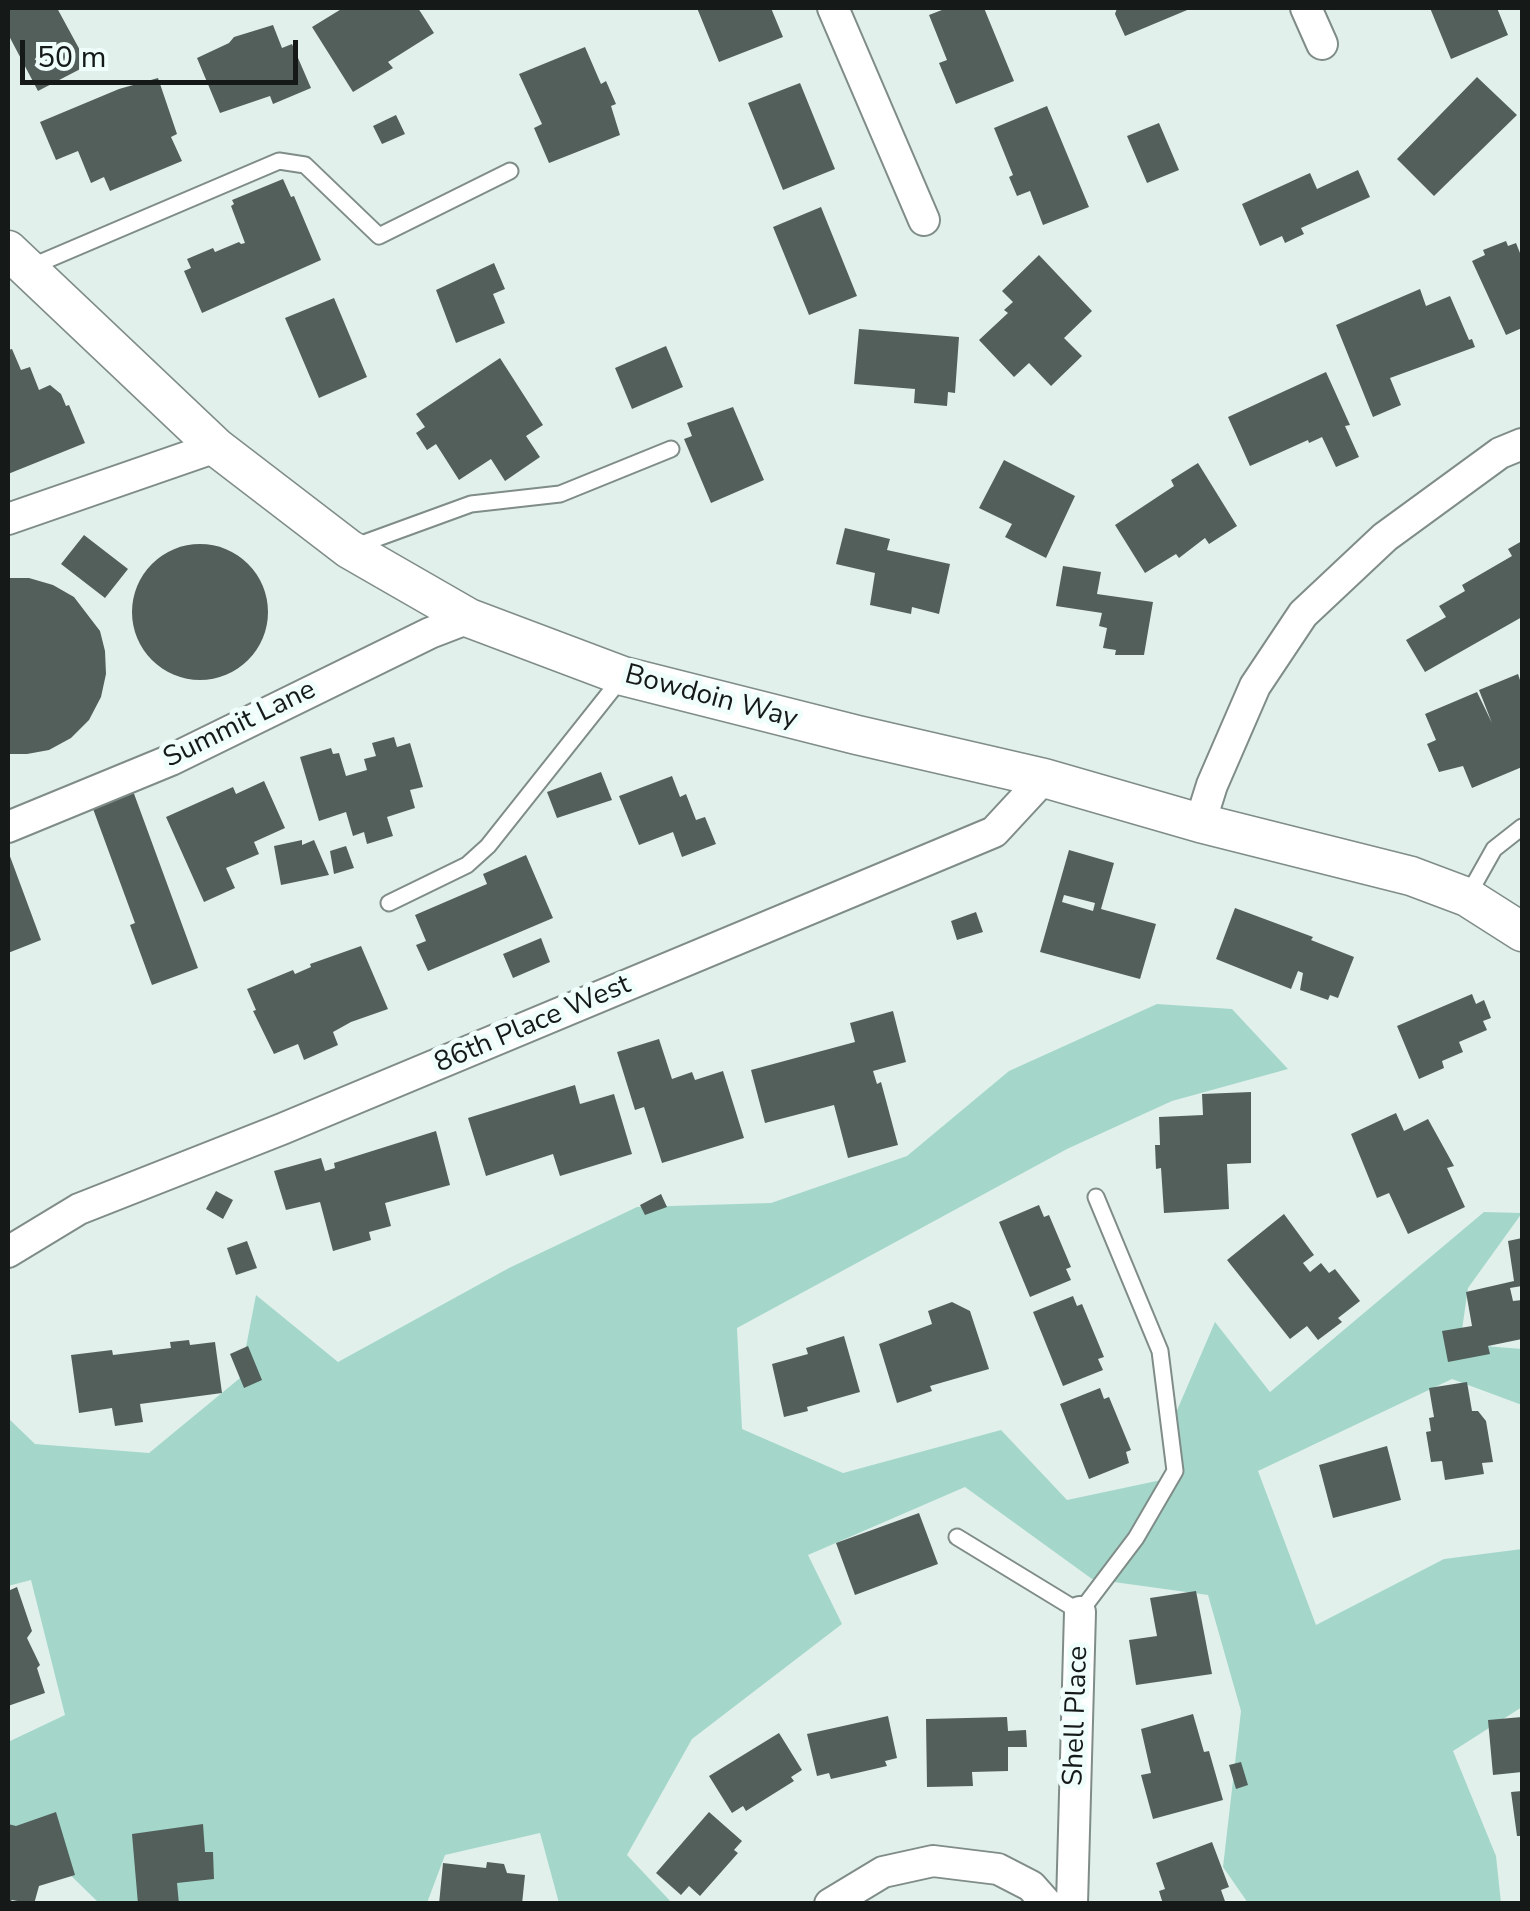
<!DOCTYPE html>
<html>
<head>
<meta charset="utf-8">
<style>
  body { margin:0 }
  #map { position:relative; width:1530px; height:1911px; overflow:hidden; background:#e2f0ec; font-family:"Nunito Sans",sans-serif }
  canvas { display:block }
  .frame { position:absolute; inset:0; border:10px solid #151a19; pointer-events:none }
  .scale { position:absolute; left:20px; top:40px; width:278px; height:45px; box-sizing:border-box; border:5px solid #151a19; border-top:0; padding-left:12px; font-size:30px; line-height:35px; white-space:nowrap; color:#151a19; -webkit-text-stroke:8px #effefa; paint-order:stroke }
</style>
</head>
<body>
<div id="map">
<canvas width="1530" height="1911"></canvas>
<div class="frame"></div>
<div class="scale">50 m</div>
</div>
<script>
const g = document.querySelector('canvas').getContext('2d');
g.lineJoin = 'round';
function paint(path, color) { g.fillStyle = color; g.fill(path, 'evenodd'); }
const shape = rows => new Path2D(rows.map(r => 'M' + r).join(''));
function stroke(path, color, width, dash) { g.strokeStyle = color; g.lineWidth = width; g.lineCap = dash ? 'butt' : 'round'; g.setLineDash(dash || []); g.stroke(path); }
function drawText(font, color, halo, rows, align = 'center') {
  g.font = font + ' "Nunito Sans",sans-serif'; g.lineWidth = 10; g.setLineDash([]); g.textBaseline = 'middle'; g.strokeStyle = halo; g.fillStyle = color; for (const [text, x, y, turn = 0] of rows) {
    g.save(); g.translate(x, y); g.rotate((+turn || 0) * Math.PI / 180); g.textAlign = isNaN(turn) ? turn : align; if (halo) g.strokeText(text, 0, 0); g.fillText(text, 0, 0); g.restore();
  }
}
paint(shape([
  [1157,1004,1232,1009,1288,1069,1172,1101,1067,1149,737,1328,742,1429,843,1473,1001,1430,1067,1500,1166,1479,1175,1415,1215,1322,1270,1392,1484,1212,1522,1213,1468,1288,1460,1344,1522,1349,1522,1405,1452,1379,1258,1471,1316,1625,1444,1559,1522,1549,1522,1707,1453,1751,1496,1856,1501,1903,1248,1903,1223,1867,1241,1711,1208,1595,1092,1579,965,1487,808,1555,842,1624,692,1739,627,1855,672,1903,559,1903,540,1833,445,1855,427,1903,99,1903,24,1830,8,1831,8,1742,65,1715,31,1580,8,1586,8,1418,35,1444,149,1453,240,1378,256,1295,338,1362,509,1268,637,1207,771,1203,907,1156,1009,1071]
]), '#a4d7ca');
paint(shape([
  [8,8,57,8,88,65,38,91,8,34],
  [343,8,350,10,354,8,418,8,434,33,388,62,393,68,353,92,312,27],
  [697,8,771,8,783,37,719,62],
  [947,8,984,8,1014,81,956,104,939,63,947,60,929,15],
  [1117,8,1192,8,1125,36,1115,14],
  [1430,8,1497,8,1508,35,1451,59],
  [273,25,282,48,292,44,311,88,273,104,270,96,220,113,197,58,229,43,234,37],
  [585,47,601,84,606,81,616,104,611,106,620,135,549,163,534,128,542,124,519,74],
  [1477,77,1517,115,1434,196,1397,159],
  [158,78,177,134,171,137,182,161,110,191,104,177,91,183,78,151,56,160,40,122,119,89],
  [800,83,835,169,783,190,748,103],
  [1047,106,1089,207,1043,225,1030,191,1017,196,1009,177,1013,175,994,128],
  [396,115,405,134,382,144,373,126],
  [1159,123,1179,170,1147,183,1127,136],
  [1358,170,1370,197,1301,228,1304,234,1285,243,1282,236,1260,246,1242,204,1310,173,1317,189],
  [283,179,291,197,294,196,321,260,202,313,184,271,191,268,187,259,213,248,215,252,239,242,241,244,245,243,231,206,234,204,232,200],
  [821,207,857,296,809,315,773,227],
  [1506,241,1508,246,1516,243,1522,258,1522,328,1506,335,1472,261,1485,255,1483,250],
  [1039,255,1092,311,1064,338,1082,356,1051,386,1029,363,1014,377,979,340,1008,313,1004,310,1013,302,1002,291],
  [494,263,505,289,493,294,505,323,456,343,436,290],
  [1420,289,1426,306,1450,296,1469,340,1472,339,1475,347,1390,378,1401,405,1373,417,1336,325],
  [334,298,367,377,319,398,285,318],
  [859,329,959,337,955,393,948,392,947,406,914,403,915,389,854,384],
  [666,346,683,387,632,409,615,368],
  [12,349,21,370,30,367,39,390,50,385,61,394,66,406,69,405,85,443,8,474,8,350],
  [500,358,543,425,526,436,540,457,505,481,491,459,459,480,436,444,427,450,416,433,425,427,416,414],
  [1326,372,1350,425,1345,426,1359,457,1336,467,1322,437,1309,443,1308,440,1250,466,1228,417],
  [733,407,764,480,711,503,684,439,692,436,687,423],
  [1004,460,1075,496,1046,558,1005,537,1012,524,979,508],
  [1198,463,1237,526,1209,544,1205,538,1179,558,1176,554,1145,573,1115,525,1174,486,1171,480],
  [845,528,890,539,887,550,950,564,939,614,912,607,911,614,870,605,875,573,836,564],
  [84,535,128,569,105,598,61,564],
  [1522,541,1522,617,1425,672,1406,640,1446,617,1439,606,1465,591,1462,585,1512,556,1508,549],
  '132 612a68 68 0 1 1 136 0a68 68 0 1 1-136 0Z',
  [1063,566,1101,572,1097,594,1153,602,1144,655,1115,655,1116,650,1103,648,1107,628,1099,626,1102,613,1056,606],
  [8,578,29,578,53,585,74,597,100,631,105,651,106,674,101,697,89,720,71,738,49,750,27,754,8,754],
  [1518,674,1522,686,1522,767,1472,788,1463,766,1439,772,1427,744,1436,740,1425,714,1477,692,1492,723,1479,690],
  [394,737,397,747,410,743,423,787,410,790,415,808,387,817,393,836,367,844,364,832,353,836,346,812,319,821,300,757,331,748,333,754,339,753,346,776,367,770,364,759,376,756,372,743],
  [601,772,612,800,557,818,547,792],
  [672,776,680,797,686,794,696,820,705,817,716,844,682,857,673,832,639,845,619,796],
  [264,781,285,828,254,842,259,854,226,868,235,888,204,902,166,817,233,787,236,794],
  [133,791,198,968,152,985,130,925,135,923,92,806],
  [302,840,302,845,314,840,329,875,281,885,274,846],
  [346,846,354,868,334,874,330,851],
  [1069,850,1114,863,1101,909,1156,924,1140,979,1040,952],
  [1064,895,1095,903,1093,911,1062,902],
  [8,851,41,940,8,953],
  [526,855,553,918,428,971,416,945,426,941,415,915,487,884,483,874],
  [1235,908,1313,937,1311,940,1354,957,1338,998,1330,995,1328,1000,1300,990,1303,973,1298,971,1291,989,1216,959],
  [976,912,983,932,957,940,951,921],
  [541,938,550,962,513,978,503,954],
  [361,946,388,1009,351,1022,333,1032,338,1045,304,1060,298,1044,274,1054,253,1011,256,1010,247,989,293,970,295,974,311,967,310,964],
  [1472,994,1476,1004,1484,1000,1491,1018,1483,1021,1487,1030,1459,1042,1463,1052,1442,1061,1444,1068,1419,1079,1397,1026],
  [893,1011,906,1062,873,1071,877,1084,881,1082,898,1145,848,1158,834,1105,765,1123,751,1070,855,1042,850,1023],
  [659,1039,672,1079,692,1072,695,1080,723,1071,744,1138,662,1163,644,1107,635,1110,617,1052],
  [575,1085,580,1104,614,1094,632,1154,560,1176,553,1154,486,1176,468,1118],
  [1251,1092,1251,1163,1227,1164,1229,1209,1164,1213,1161,1168,1156,1169,1155,1145,1160,1145,1159,1117,1203,1115,1202,1094],
  [1396,1113,1404,1131,1428,1119,1454,1166,1447,1168,1465,1207,1408,1234,1389,1193,1377,1198,1351,1134],
  [436,1131,450,1185,385,1203,391,1226,369,1232,371,1240,333,1251,320,1202,286,1210,274,1171,321,1158,325,1171,335,1168,334,1163],
  [216,1191,233,1200,223,1219,206,1209],
  [661,1194,667,1207,645,1215,640,1205],
  [1039,1205,1044,1217,1049,1215,1071,1267,1066,1269,1071,1280,1030,1297,999,1222],
  [1284,1214,1314,1255,1303,1263,1310,1272,1321,1263,1329,1273,1335,1269,1360,1301,1338,1318,1342,1322,1318,1340,1307,1326,1290,1339,1227,1260],
  [1522,1238,1522,1286,1510,1288,1513,1301,1522,1300,1522,1339,1488,1346,1490,1354,1448,1362,1442,1331,1472,1326,1466,1292,1514,1281,1508,1241],
  [247,1241,257,1268,236,1275,227,1248],
  [1073,1296,1077,1306,1082,1304,1104,1357,1098,1359,1103,1370,1063,1386,1033,1312],
  [952,1302,970,1311,989,1369,930,1386,932,1391,897,1403,879,1344,932,1324,928,1311],
  [844,1336,860,1392,807,1407,808,1411,784,1417,772,1364,808,1354,806,1348],
  [189,1340,190,1345,215,1342,222,1393,140,1404,143,1422,115,1426,112,1408,79,1413,71,1355,112,1350,113,1355,171,1348,170,1342],
  [248,1346,262,1380,244,1388,230,1354],
  [1467,1382,1472,1411,1478,1411,1486,1421,1493,1462,1482,1463,1484,1474,1445,1480,1442,1461,1431,1462,1426,1432,1431,1431,1429,1418,1434,1417,1429,1388],
  [1100,1388,1104,1399,1109,1397,1131,1450,1126,1452,1129,1463,1089,1479,1060,1404],
  [1387,1446,1401,1500,1333,1518,1319,1465],
  [919,1513,938,1564,855,1595,836,1543],
  [17,1587,32,1631,27,1638,40,1665,37,1668,45,1693,8,1706,8,1591],
  [1196,1591,1212,1674,1136,1685,1129,1640,1157,1636,1150,1598],
  [1193,1714,1204,1752,1209,1751,1223,1800,1153,1819,1141,1775,1151,1773,1141,1729],
  [888,1716,897,1758,885,1761,887,1766,831,1779,829,1773,817,1776,807,1734],
  [1007,1717,1008,1731,1026,1730,1027,1747,1008,1747,1008,1771,972,1772,973,1786,927,1787,926,1719],
  [1522,1717,1522,1772,1493,1775,1488,1720],
  [779,1733,802,1770,791,1777,794,1781,746,1811,743,1806,732,1813,709,1776],
  [1241,1762,1248,1785,1236,1789,1229,1765],
  [1522,1791,1522,1836,1517,1836,1511,1792],
  [56,1812,75,1875,39,1886,34,1904,12,1900,8,1904,8,1824,16,1826],
  [709,1812,742,1841,734,1850,738,1853,700,1896,689,1886,681,1895,656,1873],
  [203,1824,205,1852,213,1852,214,1879,177,1883,179,1904,138,1904,132,1834],
  [1212,1842,1229,1887,1221,1890,1226,1904,1163,1904,1159,1891,1165,1889,1156,1863],
  [487,1862,504,1864,507,1873,525,1875,522,1904,439,1904,443,1863,486,1868]
]), '#535f5b');
const service = shape([
  [28,268,279,161,305,165,379,236,510,171],
  [353,547,471,504,560,494,671,449],
  [1467,897,1494,849,1522,827],
  [389,903,467,865,488,846,623,676],
  [957,1537,1080,1612,1136,1538,1175,1471,1160,1351,1096,1197]
]);
const minor = shape([
  [833,8,924,220],
  [1306,8,1322,44],
  [8,519,216,447],
  [1200,823,1212,785,1255,686,1303,614,1385,537,1500,453,1522,444],
  [8,827,171,760,430,633,469,618],
  [8,1252,79,1209,282,1129,994,832,1044,778],
  [830,1904,883,1872,933,1861,998,1869,1031,1886,1047,1904],
  [1072,1904,1080,1612]
]);
const tertiary = shape([
  [8,250,216,447,349,549,469,618,623,676,857,735,1044,778,1200,823,1411,876,1467,897,1522,932]
]);
stroke(service, '#7f8c88', 19);
stroke(minor, '#7f8c88', 34);
stroke(tertiary, '#7f8c88', 41);
stroke(service, '#fff', 15);
stroke(minor, '#fff', 30);
stroke(tertiary, '#fff', 38);
drawText('28px', '#151a19', '#effefa', [
  ["Bowdoin Way",711,698,15],
  ["Summit Lane",240,725,-26],
  ["86th Place West",533,1025,-23],
  ["Shell Place",1077,1716,-88]
]);
</script>
</body>
</html>
